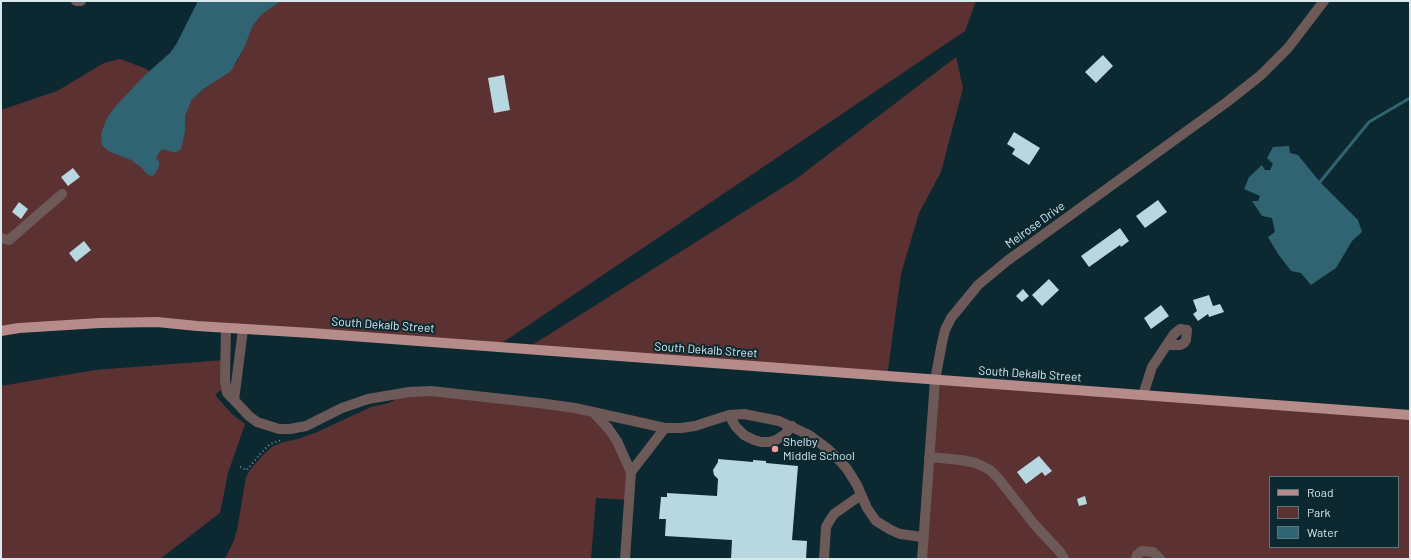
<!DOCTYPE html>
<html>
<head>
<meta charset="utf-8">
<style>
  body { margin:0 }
  #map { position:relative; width:1411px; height:560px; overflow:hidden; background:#0c2830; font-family:Barlow,sans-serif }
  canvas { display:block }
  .frame { position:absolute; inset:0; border:2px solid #d8e8ed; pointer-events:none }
  .legend { position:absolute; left:1269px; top:476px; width:130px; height:72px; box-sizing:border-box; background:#0c2830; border:1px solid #5e757c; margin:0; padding:5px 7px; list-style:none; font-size:12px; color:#d8e8ed }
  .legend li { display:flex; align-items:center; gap:8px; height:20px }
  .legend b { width:20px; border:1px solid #5e757c }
</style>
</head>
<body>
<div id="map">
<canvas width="1411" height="560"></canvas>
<div class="frame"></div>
<ul class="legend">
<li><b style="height:5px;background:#b68c8b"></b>Road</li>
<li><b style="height:11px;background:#5b3231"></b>Park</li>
<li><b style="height:11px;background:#316473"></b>Water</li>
</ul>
</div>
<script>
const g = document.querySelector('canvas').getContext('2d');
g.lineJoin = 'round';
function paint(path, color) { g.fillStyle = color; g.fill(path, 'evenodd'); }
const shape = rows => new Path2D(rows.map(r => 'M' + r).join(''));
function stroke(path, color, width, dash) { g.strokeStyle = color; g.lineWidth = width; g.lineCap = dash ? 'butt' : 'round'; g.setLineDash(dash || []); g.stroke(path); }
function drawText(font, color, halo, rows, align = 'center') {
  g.font = font + ' Barlow,sans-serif'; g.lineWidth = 4; g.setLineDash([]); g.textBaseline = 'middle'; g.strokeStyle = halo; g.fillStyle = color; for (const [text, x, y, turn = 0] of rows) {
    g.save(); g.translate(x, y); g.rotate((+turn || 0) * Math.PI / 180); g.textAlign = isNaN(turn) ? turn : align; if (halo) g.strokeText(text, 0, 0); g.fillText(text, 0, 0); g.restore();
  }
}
paint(shape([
  [281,1,976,1,965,31,496,347,157,322,1,331,1,110,57,91,104,63,120,59,144,68,197,95,237,62,253,25,262,13],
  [956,57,963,88,941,172,919,213,901,274,887,377,526,349,796,179],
  [224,360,225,387,215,395,232,414,245,424,228,473,220,513,160,559,1,559,1,386,95,370],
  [935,380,1410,415,1410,559,922,559],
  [1270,477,1398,477,1398,547,1270,547],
  [409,392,595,414,631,472,629,500,596,498,591,559,225,559,234,540,237,530,246,477,250,470,263,455,272,447,283,442,298,439,317,432,371,407,389,403]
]), '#5b3231');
paint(shape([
  [198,1,281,1,262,14,253,25,244,48,231,71,205,88,192,99,185,116,185,132,181,149,177,152,172,152,163,149,160,151,156,158,159,162,159,167,154,175,151,176,147,174,142,168,131,160,110,152,106,149,102,145,101,134,107,118,115,107,145,75,170,53,177,43],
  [1289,146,1290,153,1298,155,1320,182,1358,220,1362,232,1352,241,1336,268,1311,285,1301,273,1291,271,1278,254,1268,237,1275,232,1272,218,1262,216,1252,201,1258,201,1260,196,1244,189,1249,177,1262,165,1265,170,1270,170,1273,164,1267,158,1273,147]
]), '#316473');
stroke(shape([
  [1320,182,1369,122,1410,98]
]), '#316473', 3);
paint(shape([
  [1103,55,1113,66,1096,83,1085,72],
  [504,75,510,110,494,113,488,78],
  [1014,132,1040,148,1029,165,1012,154,1015,149,1007,144],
  [73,168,80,177,68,186,61,177],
  [1158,200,1167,212,1145,228,1136,216],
  [19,202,28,209,21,219,12,212],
  [1120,228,1129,241,1121,247,1120,245,1089,267,1081,256],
  [84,241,91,250,76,262,69,253],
  [1049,279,1059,290,1042,306,1032,295],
  [1023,289,1029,296,1022,302,1016,296],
  [1209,295,1213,306,1220,304,1224,312,1209,317,1208,314,1198,321,1193,314,1197,311,1193,300],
  [1161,305,1169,316,1151,329,1144,318],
  [1039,456,1052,471,1045,476,1042,472,1026,484,1017,472],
  [718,459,753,462,753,460,766,461,766,463,798,466,792,540,807,541,806,559,731,559,732,540,665,536,666,519,659,519,661,497,667,497,667,493,717,496,718,479,714,475,713,470,718,462],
  [1085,496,1087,504,1079,506,1077,499]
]), '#b7d7e1');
stroke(shape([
  [240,467,247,470,261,453,270,444,282,440]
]), '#768c93', 2, [1, 3]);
stroke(shape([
  [76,1,81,1],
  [1,238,9,240,62,194],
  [226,328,225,380,227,393,234,400,243,329],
  [1143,395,1152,367,1174,334,1180,329,1187,330,1186,340,1184,343,1180,345,1168,345],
  [234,400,249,416,257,422,279,429,290,429,306,426,342,408,368,399,409,392,431,391,539,403,575,408,665,428,681,428,695,426,729,415,744,414,779,421,809,435,828,449,840,461,847,469,857,485,867,508,876,521,891,530,900,534,923,537],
  [595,414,608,428,617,441,631,472,625,559],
  [729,415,736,427,744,435,754,440,761,442,769,442,776,440,784,435,792,426],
  [929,457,961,460,976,463,990,470,998,478,1034,524,1060,552,1064,559],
  [631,472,665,428],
  [824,559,826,527,830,520,834,514,861,495],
  [922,559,935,380,942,343,945,330,951,318,978,285,1007,261,1227,102,1261,75,1288,48,1324,1],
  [1136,559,1137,555,1142,551,1153,552,1160,559]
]), '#6d5958', 10);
stroke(shape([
  [1,331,19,328,100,323,157,322,197,326,311,333,1410,415]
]), '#b68c8b', 10);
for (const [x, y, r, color] of [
  [775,449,4,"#f59b99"]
]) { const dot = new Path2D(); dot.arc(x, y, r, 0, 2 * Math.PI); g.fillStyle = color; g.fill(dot); stroke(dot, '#0c2830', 1.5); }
drawText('12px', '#d8e8ed', '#0c2830', [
  ["Melrose Drive",1035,225,-36],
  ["South Dekalb Street",383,325,4],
  ["South Dekalb Street",706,350,4],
  ["South Dekalb Street",1030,374,4]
]);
drawText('12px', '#d8e8ed', '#0c2830', [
  ["Shelby",783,442],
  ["Middle School",783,456]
], 'left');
</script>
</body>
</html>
